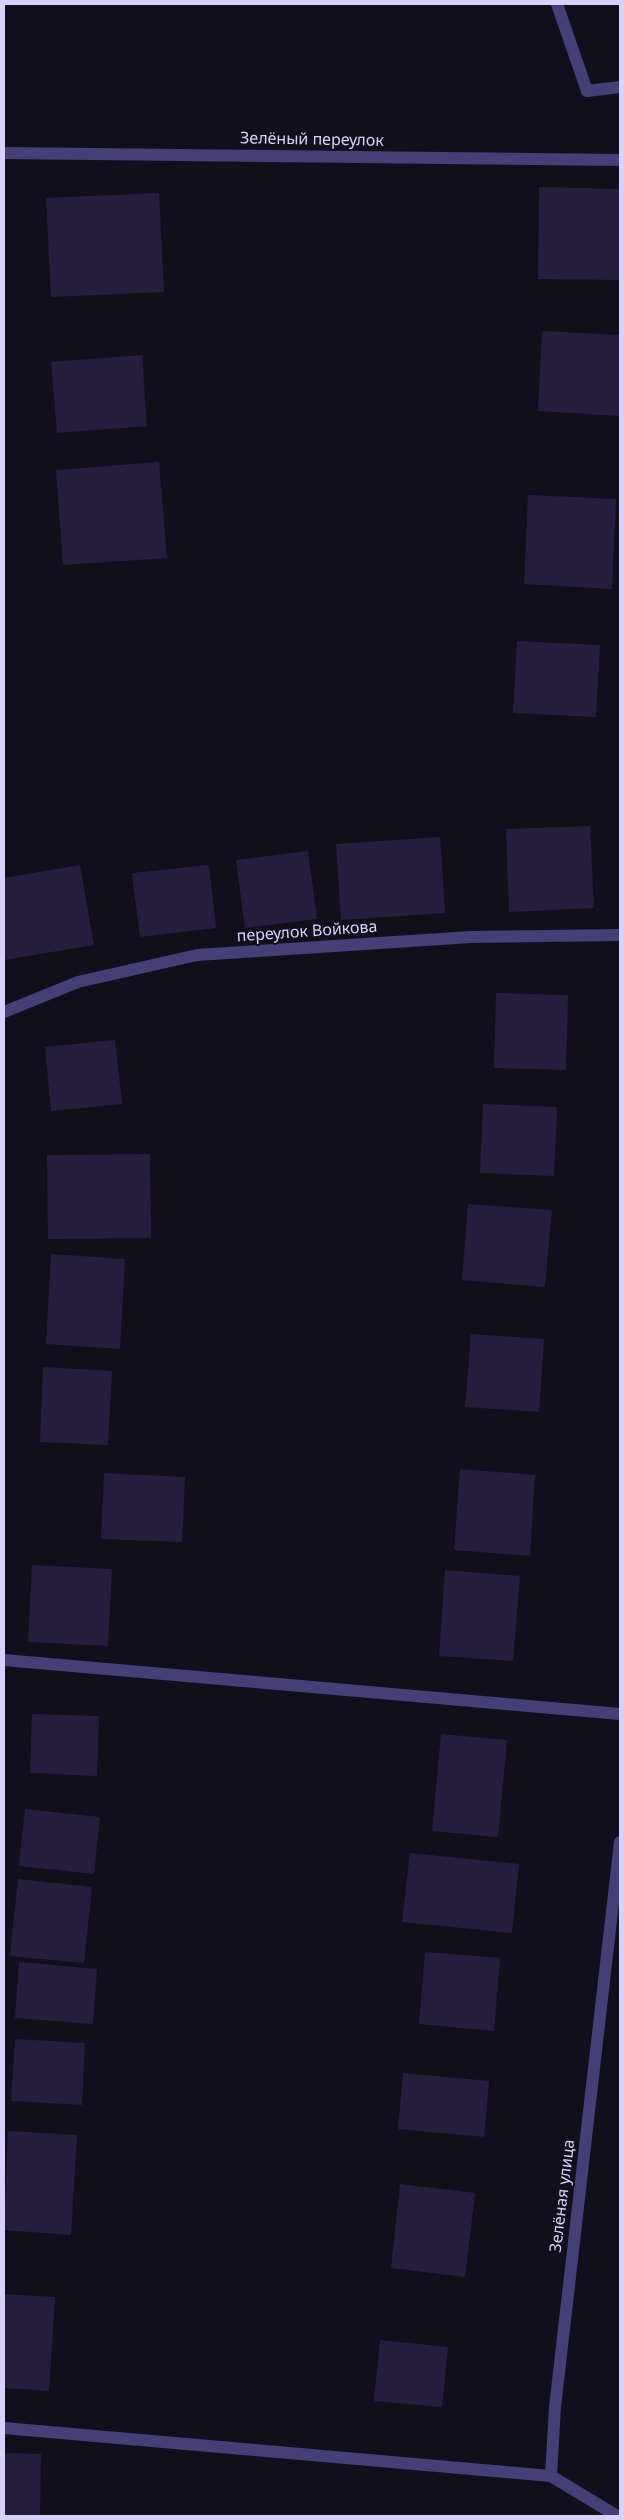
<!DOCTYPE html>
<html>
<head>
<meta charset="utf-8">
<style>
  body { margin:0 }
  #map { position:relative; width:624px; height:2520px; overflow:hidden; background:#120f1d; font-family:"Noto Sans",sans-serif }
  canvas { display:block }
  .frame { position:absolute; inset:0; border:5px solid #d8d1f9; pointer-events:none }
</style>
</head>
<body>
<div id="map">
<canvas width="624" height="2520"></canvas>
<div class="frame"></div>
</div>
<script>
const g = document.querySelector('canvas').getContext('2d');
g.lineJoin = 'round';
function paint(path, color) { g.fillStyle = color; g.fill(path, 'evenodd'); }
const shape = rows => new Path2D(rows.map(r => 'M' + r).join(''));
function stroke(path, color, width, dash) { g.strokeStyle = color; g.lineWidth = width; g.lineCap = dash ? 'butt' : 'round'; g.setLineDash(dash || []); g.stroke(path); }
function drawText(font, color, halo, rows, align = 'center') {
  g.font = font + ' "Noto Sans",sans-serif'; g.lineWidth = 4; g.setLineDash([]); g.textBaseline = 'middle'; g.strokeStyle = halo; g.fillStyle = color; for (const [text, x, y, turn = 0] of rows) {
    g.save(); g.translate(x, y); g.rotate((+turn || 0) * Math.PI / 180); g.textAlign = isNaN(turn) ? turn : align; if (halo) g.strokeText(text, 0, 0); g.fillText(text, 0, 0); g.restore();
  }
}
paint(shape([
  [539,187,620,189,620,280,538,279],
  [159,193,164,292,51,297,46,198],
  [542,331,620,335,619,416,538,411],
  [142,355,147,426,57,433,51,362],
  [159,462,167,558,63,565,56,470],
  [528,495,616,499,612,589,524,584],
  [517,641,600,645,596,717,513,713],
  [590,826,594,908,509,912,506,829],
  [440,837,445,913,341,920,336,844],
  [308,851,317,919,245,928,236,860],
  [80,865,94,945,4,960,4,878],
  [209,865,216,928,140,937,132,873],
  [496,993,568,995,566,1070,494,1068],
  [115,1040,122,1104,51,1111,45,1047],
  [483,1104,557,1107,554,1176,480,1173],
  [150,1154,151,1238,48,1239,47,1155],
  [468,1204,552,1210,545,1287,462,1280],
  [51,1254,125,1259,120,1349,46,1344],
  [471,1334,544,1339,539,1412,465,1407],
  [43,1367,112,1371,108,1445,40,1442],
  [460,1469,535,1475,530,1556,454,1550],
  [104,1473,185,1477,182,1542,101,1539],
  [32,1565,112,1569,108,1646,28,1642],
  [445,1570,520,1576,513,1661,439,1656],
  [32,1714,99,1716,97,1776,30,1773],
  [441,1734,507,1740,498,1837,432,1831],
  [25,1809,100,1817,94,1874,19,1866],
  [410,1853,519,1864,512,1933,402,1922],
  [18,1879,92,1887,84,1963,10,1956],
  [425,1952,500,1958,494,2031,419,2024],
  [19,1962,97,1969,93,2024,15,2018],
  [15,2039,85,2043,82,2105,11,2101],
  [403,2073,489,2081,484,2137,398,2129],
  [8,2131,77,2135,71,2235,4,2230],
  [400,2184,475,2193,465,2277,391,2268],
  [4,2294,55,2297,49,2391,4,2388],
  [380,2340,448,2347,442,2407,374,2401],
  [4,2453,41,2454,40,2516,4,2516]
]), '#261d3c');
stroke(shape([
  [557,4,587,91,620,87],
  [4,1660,620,1714],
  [4,2428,551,2476]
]), '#453f77', 12);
stroke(shape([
  [4,153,620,160],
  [4,1012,78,982,197,955,471,937,620,935],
  [617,2516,551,2476,555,2407,620,1842]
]), '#453f77', 12);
drawText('16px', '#d8d1f9', '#120f1d', [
  ["Зелёный переулок",312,140,1],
  ["переулок Войкова",307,932,-4],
  ["Зелёная улица",563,2196,-83]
]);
</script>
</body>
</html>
